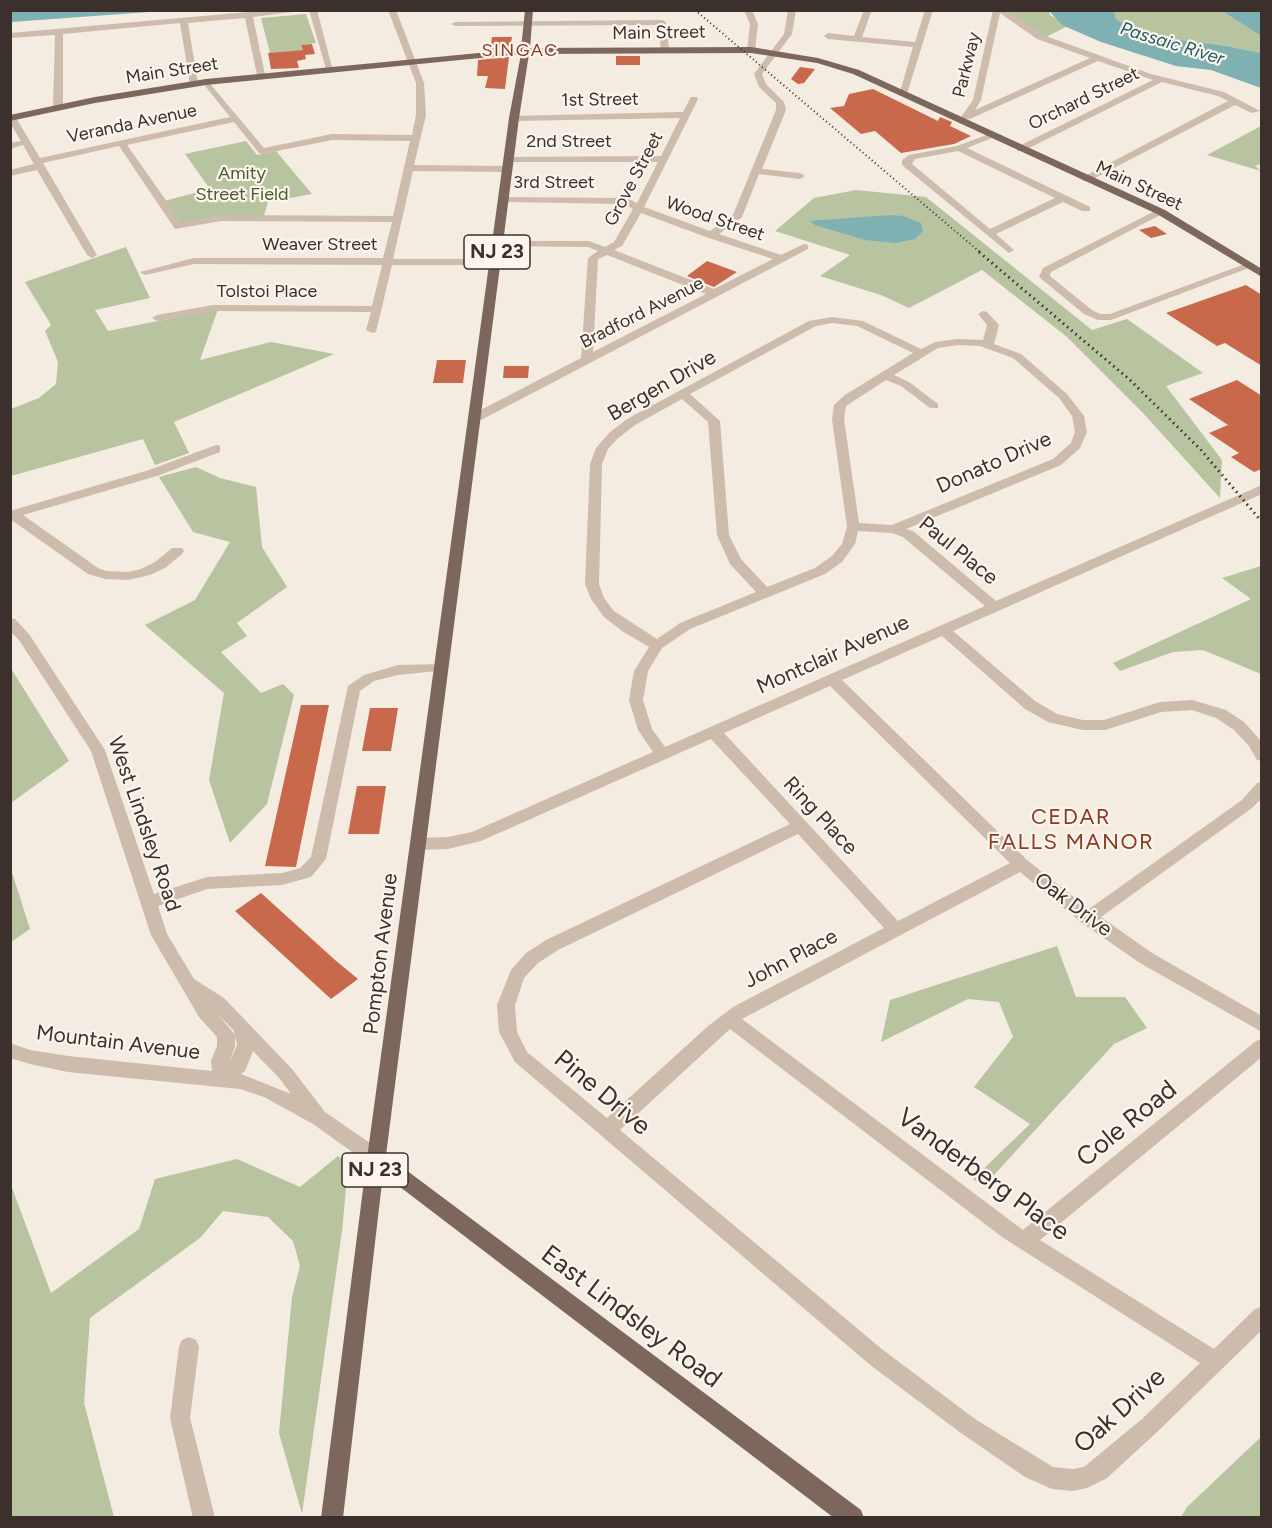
<!DOCTYPE html>
<html>
<head>
<meta charset="utf-8">
<style>
  body { margin:0 }
  #map { position:relative; width:1272px; height:1528px; overflow:hidden; background:#f4ebe1; font-family:Figtree,sans-serif }
  canvas { display:block }
  .frame { position:absolute; inset:0; border:12px solid #3b302b; pointer-events:none }
</style>
</head>
<body>
<div id="map">
<canvas width="1272" height="1528"></canvas>
<div class="frame"></div>
</div>
<script>
const g = document.querySelector('canvas').getContext('2d');
g.lineJoin = 'round';
function paint(path, color) { g.fillStyle = color; g.fill(path, 'evenodd'); }
const shape = rows => new Path2D(rows.map(r => 'M' + r).join(''));
function stroke(path, color, width, dash) { g.strokeStyle = color; g.lineWidth = width; g.lineCap = dash ? 'butt' : 'round'; g.setLineDash(dash || []); g.stroke(path); }
function drawText(font, color, halo, rows, align = 'center') {
  g.font = font + ' Figtree,sans-serif'; g.lineWidth = 4.5; g.setLineDash([]); g.textBaseline = 'middle'; g.strokeStyle = halo; g.fillStyle = color; for (const [text, x, y, turn = 0] of rows) {
    g.save(); g.translate(x, y); g.rotate((+turn || 0) * Math.PI / 180); g.textAlign = isNaN(turn) ? turn : align; if (halo) g.strokeText(text, 0, 0); g.fillText(text, 0, 0); g.restore();
  }
}
paint(shape([
  [1006,11,1049,11,1050,15,1068,26,1046,37],
  [1114,11,1222,11,1261,36,1261,53,1227,46,1181,40,1127,26,1116,19],
  [306,14,316,43,301,45,303,50,270,53,261,18],
  [1261,126,1261,164,1255,166,1261,171,1207,155],
  [246,141,257,155,276,151,312,194,268,202,264,216,180,224,164,201,210,189,185,154],
  [856,190,926,197,1092,330,1127,319,1203,373,1166,386,1222,460,1220,498,1142,412,1067,337,982,270,909,308,881,295,820,276,850,255,775,231,814,198],
  [126,247,150,298,95,310,108,331,218,309,200,360,271,342,334,354,174,422,189,453,155,465,143,439,11,476,11,409,39,398,56,384,58,362,45,331,51,325,25,282],
  [196,467,220,478,256,487,262,547,287,587,237,623,247,636,221,652,261,693,283,684,294,695,267,804,230,843,209,780,224,693,145,625,195,600,230,542,193,532,159,477],
  [1261,566,1261,674,1203,650,1173,652,1120,671,1113,663,1251,599,1222,578],
  [10,667,69,761,11,803,10,803],
  [10,866,30,929,11,942,10,942],
  [1057,946,1076,997,1125,997,1147,1028,1114,1044,983,1187,973,1179,1030,1124,974,1087,1013,1037,999,1002,968,999,881,1042,890,1000],
  [338,1156,348,1166,342,1231,302,1514,279,1433,292,1297,300,1266,293,1241,268,1217,223,1211,200,1238,90,1318,84,1403,114,1517,11,1517,11,1185,51,1293,139,1229,155,1179,237,1159,300,1187],
  [1261,1437,1261,1517,1181,1517,1187,1507]
]), '#b8c4a0');
paint(shape([
  [11,10,163,10,163,11,11,22],
  [1049,11,1114,11,1116,19,1127,26,1181,40,1227,46,1261,53,1261,88,1211,70,1176,66,1101,42,1062,25],
  [1222,11,1259,11,1261,13,1261,36],
  [890,215,903,216,921,223,923,231,915,239,896,243,865,240,815,225,810,221]
]), '#7fb0b2');
paint(shape([
  [492,37,512,37,510,48,490,50],
  [312,44,315,54,305,55,306,59,297,61,299,68,271,69,268,53,303,50,301,45],
  [616,56,640,56,640,65,616,65],
  [509,57,505,89,485,88,488,76,477,76,478,60],
  [800,67,815,69,804,83,798,84,791,79],
  [873,89,938,121,940,117,952,122,950,126,971,136,954,144,901,153,875,131,861,134,830,108,844,106,849,94],
  [1155,226,1167,234,1151,238,1139,230],
  [707,261,737,272,714,287,687,276],
  [1246,285,1262,295,1262,366,1225,343,1217,346,1166,313],
  [437,360,466,360,463,383,433,383],
  [504,366,529,366,528,378,503,378],
  [1237,380,1262,396,1262,469,1254,472,1231,457,1239,453,1209,433,1228,425,1189,399],
  [301,705,329,705,296,867,265,866],
  [370,708,398,708,391,751,362,751],
  [357,786,386,786,379,834,348,834],
  [261,893,335,960,358,979,331,999,235,911]
]), '#c8694b');
paint(shape([
  [271,10,308,10,253,17,265,75,261,78,257,75,245,18,188,23,198,84,194,87,190,84,180,23,63,34,63,108,58,111,53,108,55,35,10,38,10,33,271,10],
  [309,10,317,10,333,71,326,69,309,10],
  [388,10,396,10,424,83,426,115,414,165,508,166,513,169,508,172,413,171,393,259,495,259,500,262,495,265,392,265,376,332,372,333,366,330,371,312,213,311,157,321,152,318,157,315,213,305,372,306,382,265,194,264,145,275,140,272,194,258,383,258,392,222,221,221,175,229,119,146,43,163,97,255,92,258,87,255,37,170,10,176,10,170,34,164,23,145,10,149,10,143,21,141,10,123,10,116,15,116,40,158,230,117,202,82,206,79,264,148,332,134,412,135,416,115,416,83,388,10],
  [234,122,259,153,262,154,332,140,410,141,393,216,221,215,182,223,127,145,234,122],
  [744,10,752,10,758,24,755,50,751,53,747,50,750,24,744,10],
  [788,10,796,10,792,34,762,74,766,84,784,102,786,110,762,169,800,173,805,176,800,179,759,174,742,217,719,234,781,255,804,244,808,245,808,249,479,421,471,421,471,415,581,358,588,258,598,251,588,247,498,246,493,243,494,241,589,241,605,247,614,242,633,209,625,204,504,202,501,201,501,197,627,198,637,203,658,162,509,162,504,159,506,157,661,156,680,118,514,121,511,120,511,116,683,112,691,97,697,97,698,99,644,207,710,231,733,215,776,110,776,103,759,87,754,74,784,34,788,10],
  [641,213,706,237,773,259,714,289,614,250,622,246,641,213],
  [607,255,706,294,593,352,598,259,607,255],
  [864,10,872,10,862,37,915,42,925,10,933,10,906,97,899,95,913,47,828,39,824,36,828,33,854,36,864,10],
  [993,10,1007,10,1043,35,1151,74,1224,92,1260,111,1252,113,1235,105,1089,181,1083,181,1083,177,1228,101,1218,96,1162,82,1023,151,1017,151,1017,147,1153,80,1098,61,970,119,963,119,961,117,973,100,993,10],
  [1000,13,1037,39,1090,58,975,110,981,100,1000,13],
  [662,20,666,22,669,49,665,52,661,49,658,25,455,26,451,24,455,22,662,20],
  [989,134,997,136,967,148,1090,207,1090,211,1082,211,1063,202,996,234,1014,250,1009,253,902,165,902,160,909,155,957,146,989,134],
  [958,151,1055,198,990,229,912,164,915,159,958,151],
  [1157,210,1166,212,1051,272,1050,276,1092,310,1100,314,1110,314,1245,264,1254,266,1111,320,1098,320,1084,314,1039,277,1043,268,1157,210],
  [983,311,987,312,999,325,994,344,1021,354,1067,394,1084,416,1087,432,1080,448,1061,465,906,529,913,531,996,601,1262,485,1262,494,953,631,1035,701,1057,714,1083,720,1104,720,1160,702,1192,700,1226,710,1244,722,1262,742,1262,761,1257,760,1249,746,1234,730,1216,718,1192,710,1161,712,1105,730,1083,730,1048,722,1025,709,942,636,842,680,1027,860,1089,909,1242,800,1257,783,1262,782,1262,798,1252,808,1101,917,1152,953,1262,1016,1262,1032,1140,963,1082,923,1020,872,742,1019,1023,1230,1256,1041,1262,1039,1262,1057,1040,1240,1214,1349,1255,1309,1262,1307,1262,1330,1156,1433,1107,1478,1087,1488,1073,1491,1052,1489,1025,1477,961,1433,869,1364,515,1062,499,1032,497,1005,511,970,526,953,546,940,790,824,711,739,481,841,448,849,418,850,412,848,410,844,412,840,418,838,448,837,472,832,653,752,638,730,629,700,634,671,649,647,622,631,604,617,591,599,585,584,590,464,596,448,609,433,627,419,809,321,832,317,863,321,921,349,935,342,958,339,983,340,987,325,978,314,983,311],
  [832,323,857,326,913,353,845,395,834,405,832,419,847,527,842,544,832,556,815,568,767,587,741,559,729,535,720,421,690,394,816,326,832,323],
  [958,345,980,346,1013,358,1059,398,1072,416,1075,432,1071,443,1053,459,892,525,859,523,844,419,846,406,886,380,901,386,930,408,938,408,938,404,909,382,894,375,938,348,958,345],
  [682,399,708,422,717,535,730,564,756,592,680,623,657,639,614,611,604,598,599,584,602,464,608,449,617,439,635,425,682,399],
  [858,531,892,533,903,537,985,606,665,747,652,729,643,700,648,671,662,648,690,629,825,574,842,562,855,544,858,531],
  [830,686,1010,863,898,921,724,733,830,686],
  [798,834,884,928,733,1007,707,1027,607,1118,527,1052,517,1032,515,1005,524,978,538,963,558,950,798,834],
  [730,1029,1002,1237,1200,1363,1142,1419,1084,1467,1073,1469,1053,1467,975,1419,883,1350,620,1130,730,1029],
  [216,445,220,446,220,452,157,476,23,515,98,568,106,571,128,572,141,569,155,562,172,548,182,548,184,551,182,554,165,568,150,575,128,580,105,579,88,574,10,519,10,511,149,470,216,445],
  [10,618,15,619,29,634,105,750,154,894,207,877,282,873,300,868,311,857,348,686,364,675,398,665,447,664,449,667,447,670,398,675,374,681,360,691,326,859,311,877,282,885,207,889,158,906,167,934,194,979,224,998,292,1069,325,1112,383,1152,385,1158,383,1164,376,1166,369,1164,313,1124,264,1097,240,1089,68,1072,30,1064,10,1058,10,1043,30,1050,68,1056,212,1071,211,1061,217,1046,217,1037,199,1017,151,935,91,751,19,640,10,631,10,618],
  [217,1013,234,1031,237,1045,229,1063,235,1046,235,1035,217,1013],
  [253,1051,280,1079,291,1094,241,1074,245,1071,253,1051],
  [189,1337,196,1340,199,1347,190,1418,215,1518,193,1518,170,1418,179,1347,182,1340,189,1337]
]), '#cdbbac');
paint(shape([
  [525,10,533,10,530,48,751,47,818,58,859,70,1165,210,1262,269,1262,277,1157,214,853,74,817,63,751,53,529,54,519,118,386,1155,861,1510,864,1518,834,1518,383,1174,343,1518,321,1518,367,1158,509,118,521,54,206,85,95,103,10,121,10,115,95,97,206,79,521,49,525,10]
]), '#7d675c');
stroke(shape([
  [695,10,981,253]
]), '#3b302b', 2, [1, 3]);
stroke(shape([
  [979,252,1130,380,1201,450,1262,522]
]), '#3b302b', 3, [1.5, 4]);
drawText('18px', '#3b302b', '#fbf5ee', [
  ["Main Street",659,33,-1],
  ["Parkway",967,65,-76],
  ["Main Street",172,71,-9],
  ["Orchard Street",1084,99,-26],
  ["1st Street",600,100,-1],
  ["Veranda Avenue",132,124,-12],
  ["2nd Street",569,142],
  ["Grove Street",634,179,-62],
  ["3rd Street",554,183],
  ["Main Street",1139,186,25],
  ["Wood Street",715,219,19],
  ["Weaver Street",320,245],
  ["Tolstoi Place",267,292],
  ["Bradford Avenue",642,313,-27]
]);
drawText('italic 18px', '#1f5a5e', '#fbf5ee', [
  ["Passaic River",1172,44,17]
]);
g.letterSpacing = '1.5px';
drawText('18px', '#8c3b22', '#fbf5ee', [
  ["SINGAC",520,51]
]);
g.letterSpacing = '0px';
drawText('18px', '#4a5a2e', '#fbf5ee', [
  ["Amity",242,174],
  ["Street Field",242,195]
]);
for (const [x, y, w] of [
  [497,252,66],
  [375,1170,66]
]) { const box = new Path2D(); box.roundRect(x - w / 2, y - 17, w, 34, 4.5); g.fillStyle = '#fbf5ee'; g.fill(box); stroke(box, '#3b302b', 1.5); }
drawText('bold 20px', '#3b302b', null, [
  ["NJ 23",497,252],
  ["NJ 23",375,1170]
]);
drawText('21px', '#3b302b', '#fbf5ee', [
  ["Bergen Drive",662,386,-30],
  ["Donato Drive",994,463,-24],
  ["Paul Place",958,551,39],
  ["Montclair Avenue",833,655,-24],
  ["Ring Place",820,816,47],
  ["West Lindsley Road",144,824,71],
  ["Oak Drive",1073,905,37],
  ["Pompton Avenue",381,954,-83],
  ["John Place",791,959,-28],
  ["Mountain Avenue",118,1043,7]
]);
g.letterSpacing = '1.5px';
drawText('22px', '#8c3b22', '#fbf5ee', [
  ["CEDAR",1071,818],
  ["FALLS MANOR",1071,843]
]);
g.letterSpacing = '0px';
drawText('26px', '#3b302b', '#fbf5ee', [
  ["Pine Drive",602,1093,40],
  ["Cole Road",1127,1124,-39],
  ["Vanderberg Place",983,1175,36],
  ["East Lindsley Road",631,1317,37],
  ["Oak Drive",1120,1411,-42]
]);
</script>
</body>
</html>
